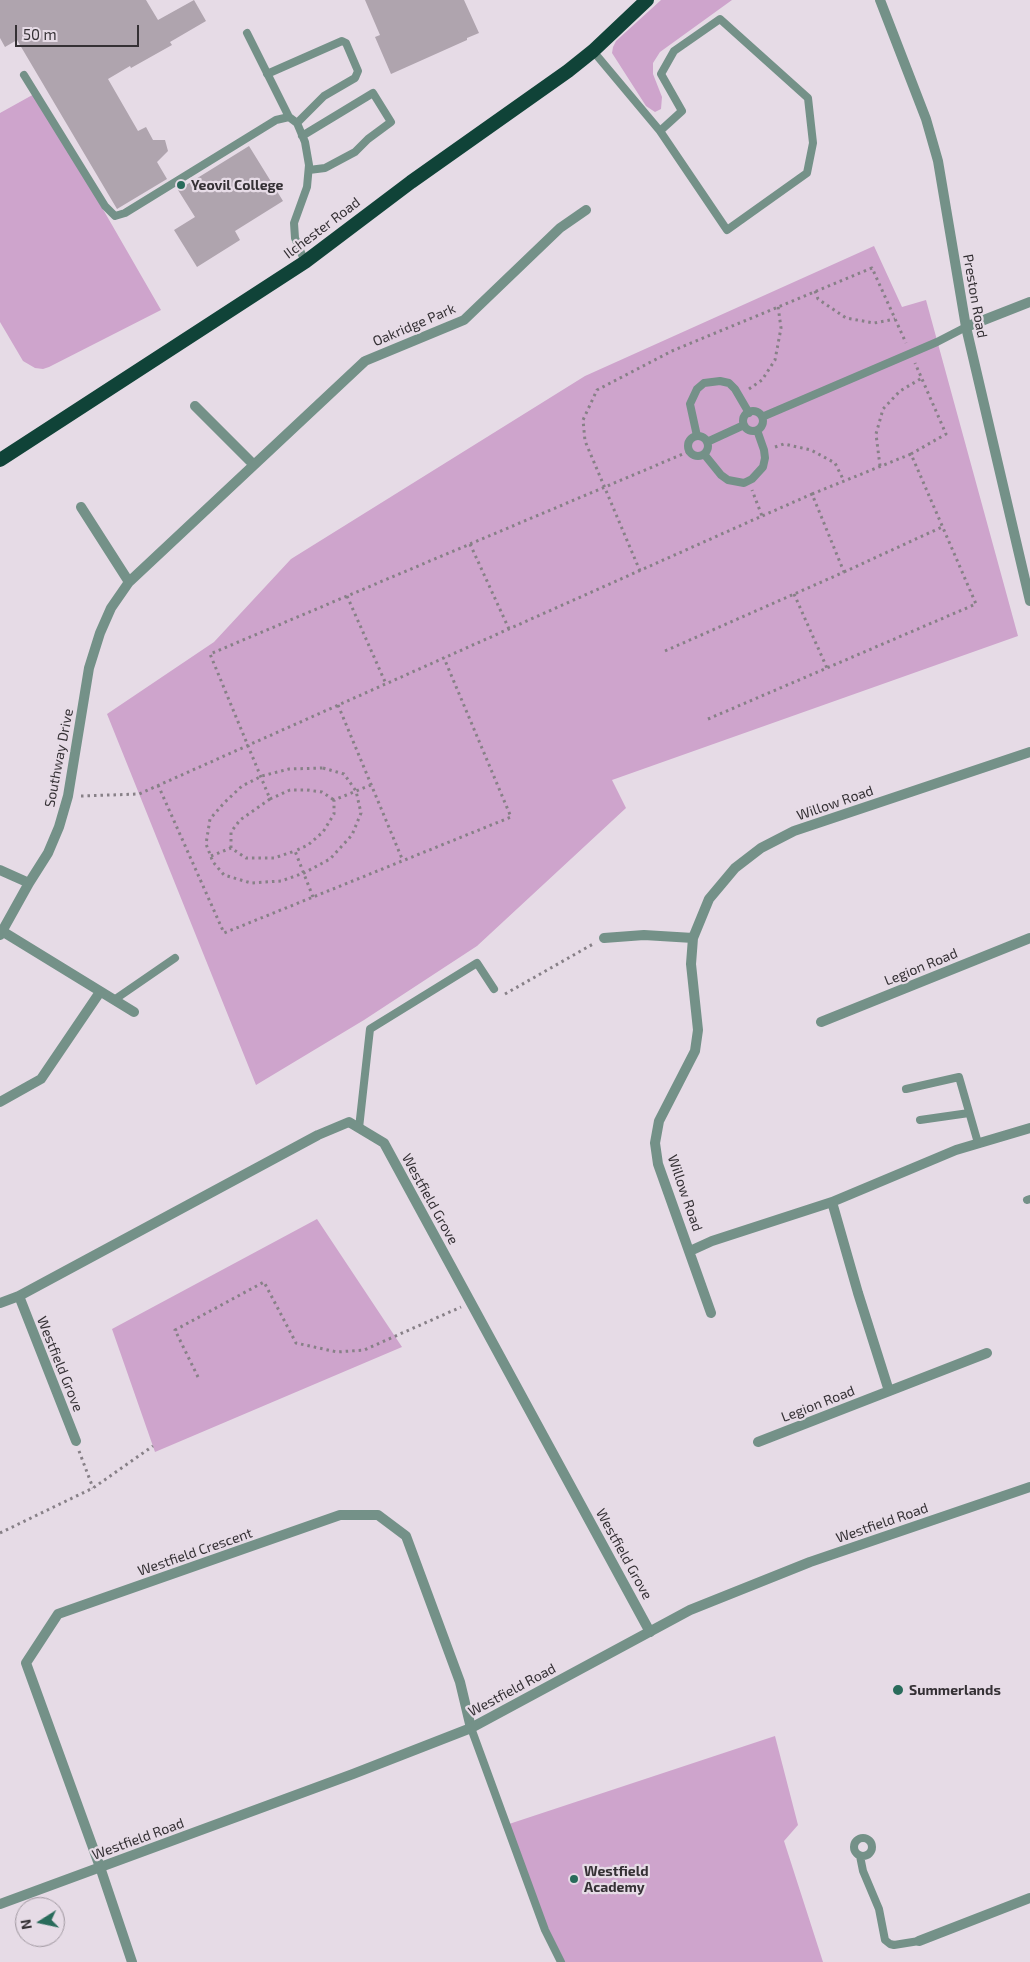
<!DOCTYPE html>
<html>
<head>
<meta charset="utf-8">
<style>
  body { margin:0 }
  #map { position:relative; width:1030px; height:1962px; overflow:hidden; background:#e6dbe6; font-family:"Exo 2",sans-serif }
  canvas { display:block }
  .north { position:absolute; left:15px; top:1897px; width:50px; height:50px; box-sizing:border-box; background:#e6dbe6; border:1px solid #9f979f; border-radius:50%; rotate:260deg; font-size:14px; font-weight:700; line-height:20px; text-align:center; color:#353135 }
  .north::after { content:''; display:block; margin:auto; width:18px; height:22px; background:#296b5b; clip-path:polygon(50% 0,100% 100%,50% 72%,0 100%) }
  .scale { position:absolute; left:15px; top:25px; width:124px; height:22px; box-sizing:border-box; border:2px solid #353135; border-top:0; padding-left:6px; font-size:15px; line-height:18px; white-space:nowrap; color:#353135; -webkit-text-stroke:4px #e6dbe6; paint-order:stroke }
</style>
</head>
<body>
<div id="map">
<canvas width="1030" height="1962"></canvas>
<div class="north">N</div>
<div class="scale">50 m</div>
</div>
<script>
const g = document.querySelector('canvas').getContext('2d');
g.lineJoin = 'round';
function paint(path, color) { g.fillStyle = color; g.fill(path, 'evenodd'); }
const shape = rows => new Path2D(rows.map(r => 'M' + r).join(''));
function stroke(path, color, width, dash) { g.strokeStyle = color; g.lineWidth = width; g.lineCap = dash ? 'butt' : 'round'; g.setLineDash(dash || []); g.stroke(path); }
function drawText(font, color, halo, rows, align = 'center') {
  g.font = font + ' "Exo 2",sans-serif'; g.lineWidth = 4.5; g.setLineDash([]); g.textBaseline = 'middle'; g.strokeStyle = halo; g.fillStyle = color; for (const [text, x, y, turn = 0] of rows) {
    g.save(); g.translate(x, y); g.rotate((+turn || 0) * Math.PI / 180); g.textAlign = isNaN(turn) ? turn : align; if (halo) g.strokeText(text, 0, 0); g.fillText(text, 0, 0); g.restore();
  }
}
paint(shape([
  [661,0,732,0,660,52,653,63,653,74,662,97,661,109,655,112,646,106,612,53,613,47,616,41],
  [36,93,161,310,49,367,43,369,35,368,23,361,0,322,0,113],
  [874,246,902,307,926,300,1018,636,612,780,626,808,477,946,364,1020,256,1085,107,714,214,642,291,559,585,376],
  [317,1219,402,1347,155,1452,112,1329],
  [775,1736,798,1825,784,1841,823,1962,559,1962,503,1826]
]), '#cea4cc');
paint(shape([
  [0,0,146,0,158,20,194,0,206,21,170,42,172,45,131,68,130,66,108,79,138,131,146,127,153,140,165,140,168,151,157,162,167,179,117,209,17,40,5,47,0,38],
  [365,0,464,0,479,33,467,38,467,40,391,74,375,37,380,35],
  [249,146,283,201,235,231,240,240,197,267,174,230,195,217,178,190]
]), '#afa4ae');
stroke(shape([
  [815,291,818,299,846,318,874,323,895,319],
  [749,389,762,380,775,360,781,328,778,306],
  [775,447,784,444,811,450,835,463,844,481],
  [880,466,876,434,883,409,900,391,922,378],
  [812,494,911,454],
  [470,544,509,629],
  [640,571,585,441,583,420,597,390,672,351,872,268,906,343],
  [844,572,942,527],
  [794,594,827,668],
  [347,596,386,684],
  [665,651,844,572,812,494,762,516],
  [338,705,403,861],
  [708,719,976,604,911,454,946,434,915,363],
  [323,768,344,774,356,791,361,813,352,835,330,859,304,873,281,881,251,883,224,875,213,862,206,844,210,819,224,803,242,786,262,776,289,769,323,768],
  [158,785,224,933,511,817,444,658],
  [81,796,139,794,762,516,752,490],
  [270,799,290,790,307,790,322,792,334,800],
  [231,848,231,832,240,820,270,799,210,654,690,451],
  [211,856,231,848,246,858,274,858,295,851],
  [313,897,295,851,308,845,323,832,334,814,334,800,371,785],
  [505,994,593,944],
  [198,1377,175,1330,264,1282,296,1343,337,1352,364,1350,461,1307],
  [79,1451,93,1488],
  [0,1533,93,1488,153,1446]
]), '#878087', 3, [2.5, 4]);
stroke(shape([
  [247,33,289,117],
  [593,51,660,131,727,230,807,173,813,143,808,98,720,19,674,51,661,74,682,111,660,131],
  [267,74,342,41,346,43,358,71,355,78,324,96,297,123],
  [24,75,105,206,115,216,125,213,276,120,289,117,297,123,305,142,309,165,307,187,294,223,295,238,305,262],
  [302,136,373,93,391,122,368,139,355,152,325,168,309,170],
  '743 421a10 10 0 1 1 20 0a10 10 0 1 1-20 0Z',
  [762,417,937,342,966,327],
  [697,436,690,404,697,389,704,383,720,381,729,383,735,389,749,413],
  '688 446a10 10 0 1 1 20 0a10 10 0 1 1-20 0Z',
  [707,442,744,425],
  [704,454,721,475,728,480,744,483,752,479,763,467,765,458,764,450,757,430],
  [114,1000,175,958],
  [906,1089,959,1077,978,1143],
  [920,1120,969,1113],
  [359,1128,370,1029,477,963,494,989],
  [1027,1200,1030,1199],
  [471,1728,545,1930,561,1962],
  '854 1847a9 9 0 1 1 18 0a9 9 0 1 1-18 0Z',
  [860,1856,863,1871,879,1909,885,1940,890,1944,894,1945,919,1941]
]), '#749188', 8);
stroke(shape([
  [966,327,1030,302],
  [195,406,254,465],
  [81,507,129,582],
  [0,870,29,883],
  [2,931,134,1012],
  [0,935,29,883,48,853,59,827,68,796,89,668,100,633,111,608,129,582,365,361,464,320,560,228,586,210],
  [604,938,644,935,693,938],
  [821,1022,1030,938],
  [0,1102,41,1079,100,992],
  [832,1202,858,1293,889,1391],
  [690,1251,712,1241,832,1202,956,1150,1030,1128],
  [19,1296,76,1441],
  [0,1303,19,1296,318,1135,349,1122,384,1143,650,1632],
  [711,1313,658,1164,655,1143,659,1121,695,1051,698,1030,691,964,693,938,709,899,735,868,761,848,794,831,1030,752],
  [758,1442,987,1353],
  [919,1941,1030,1898],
  [132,1962,100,1867,26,1663,58,1614,340,1515,378,1515,406,1536,460,1682,471,1728]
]), '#749188', 10);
stroke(shape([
  [880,0,926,119,938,161,966,327,1030,601],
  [0,1904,353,1774,471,1728,690,1610,810,1562,1030,1487]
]), '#749188', 10);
stroke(shape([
  [0,460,305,262,411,182,568,71,593,51,647,0]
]), '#104338', 14);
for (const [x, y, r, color] of [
  [181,185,5,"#296b5b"],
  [898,1690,6,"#296b5b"],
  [574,1879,5,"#296b5b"]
]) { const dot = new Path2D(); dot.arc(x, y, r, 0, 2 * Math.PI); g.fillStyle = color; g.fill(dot); stroke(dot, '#e6dbe6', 2); }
drawText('bold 14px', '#353135', '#e6dbe6', [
  ["Yeovil College",191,185],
  ["Summerlands",909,1690],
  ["Westfield",584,1871],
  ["Academy",584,1887]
], 'left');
drawText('14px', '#353135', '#e6dbe6', [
  ["Ilchester Road",322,228,-37],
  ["Preston Road",975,296,80],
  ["Oakridge Park",414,325,-23],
  ["Southway Drive",59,758,-79],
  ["Willow Road",835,803,-19],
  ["Legion Road",921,967,-22],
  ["Willow Road",685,1193,71],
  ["Westfield Grove",430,1199,61],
  ["Westfield Grove",60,1364,68],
  ["Legion Road",818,1404,-21],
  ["Westfield Road",882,1523,-19],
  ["Westfield Crescent",195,1552,-19],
  ["Westfield Grove",624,1554,61],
  ["Westfield Road",512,1690,-28],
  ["Westfield Road",138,1839,-20]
]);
</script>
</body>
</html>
